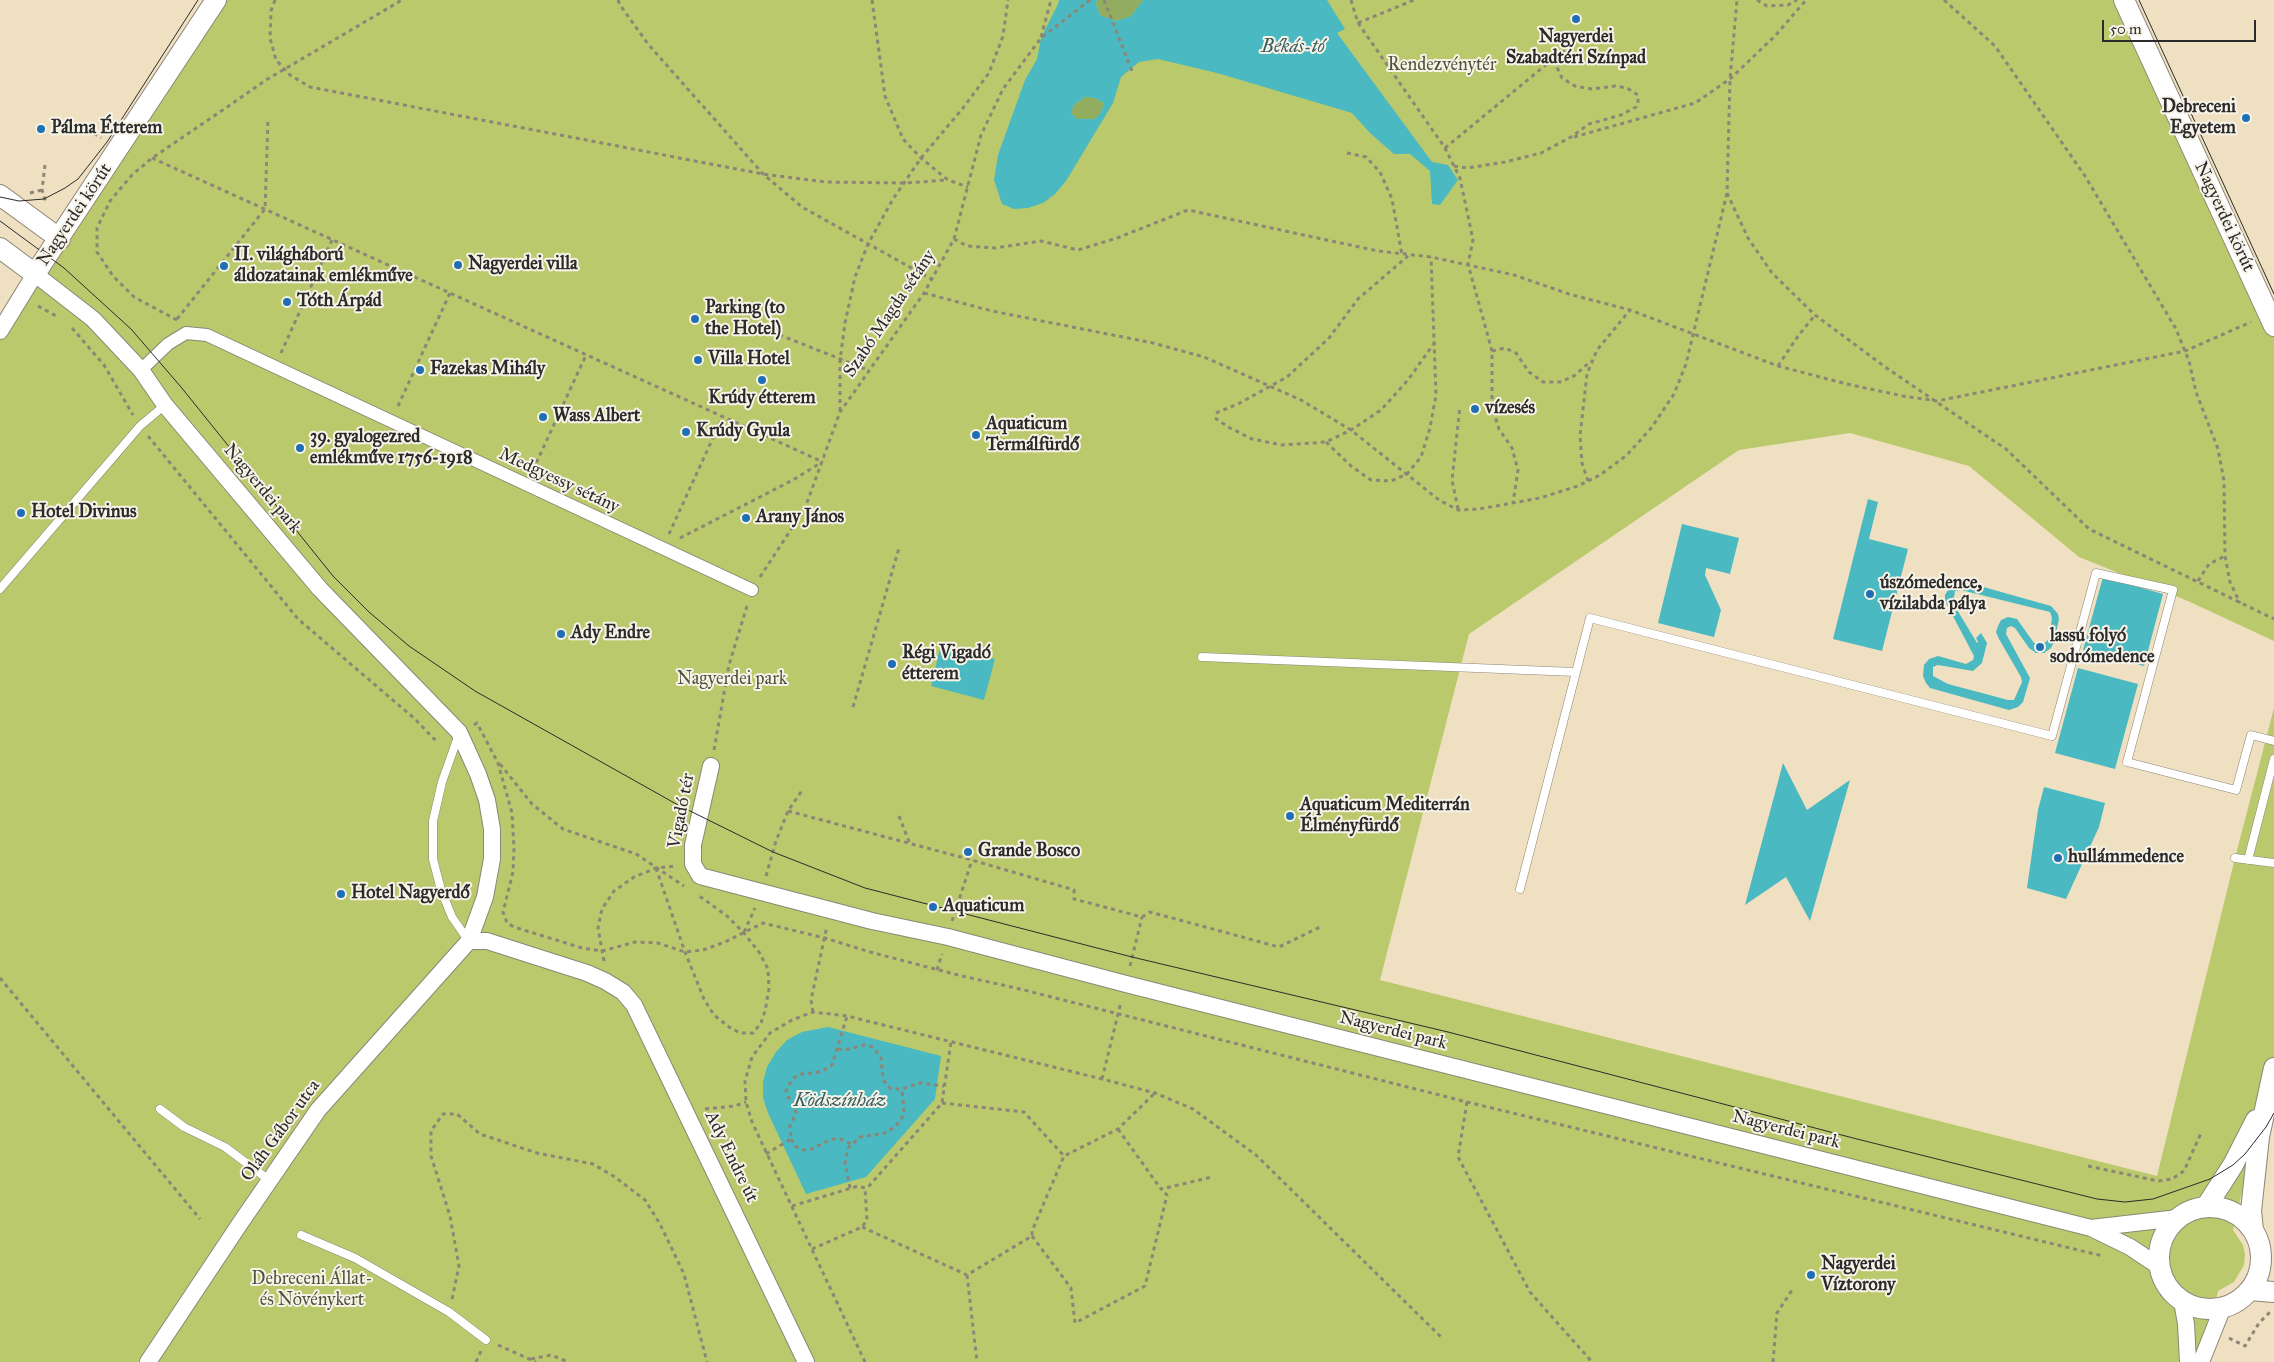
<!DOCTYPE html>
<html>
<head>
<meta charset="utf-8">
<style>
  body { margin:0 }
  #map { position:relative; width:2274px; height:1362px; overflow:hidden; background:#efe0c1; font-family:"IM FELL Great Primer",serif }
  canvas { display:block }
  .scale { position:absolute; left:2102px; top:20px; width:154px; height:22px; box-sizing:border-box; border:2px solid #2b2b2b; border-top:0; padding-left:6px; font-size:15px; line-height:18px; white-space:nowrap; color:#2b2b2b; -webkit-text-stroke:4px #f7f3e8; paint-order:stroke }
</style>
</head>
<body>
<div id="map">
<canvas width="2274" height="1362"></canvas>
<div class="scale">50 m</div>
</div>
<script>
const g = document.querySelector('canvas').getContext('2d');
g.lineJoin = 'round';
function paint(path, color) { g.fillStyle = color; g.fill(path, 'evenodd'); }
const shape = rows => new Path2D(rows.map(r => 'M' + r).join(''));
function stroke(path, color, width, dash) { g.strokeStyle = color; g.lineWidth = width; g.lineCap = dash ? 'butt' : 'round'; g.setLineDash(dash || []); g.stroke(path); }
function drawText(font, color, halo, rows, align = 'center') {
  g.font = font + ' "IM FELL Great Primer",serif'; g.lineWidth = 4; g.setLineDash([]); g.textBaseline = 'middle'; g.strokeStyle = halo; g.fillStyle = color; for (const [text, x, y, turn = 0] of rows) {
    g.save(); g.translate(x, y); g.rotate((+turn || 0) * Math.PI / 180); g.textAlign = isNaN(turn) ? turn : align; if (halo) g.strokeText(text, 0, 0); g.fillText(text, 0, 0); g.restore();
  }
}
paint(shape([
  [216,0,2124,0,2274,326,2274,641,2188,601,2079,557,1969,466,1850,433,1739,450,1469,634,1380,980,2157,1176,2235,858,2274,708,2274,1057,2233,1230,2243,1245,2245,1254,2244,1265,2234,1282,2218,1291,2201,1362,0,1362,0,331]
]), '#bac96c');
paint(shape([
  [1097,0,1143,0,1131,16,1116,21,1100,15,1096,4],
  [1085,97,1095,98,1104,103,1101,112,1095,119,1076,119,1071,113,1074,105]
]), '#93ad60');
paint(shape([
  [1059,0,1097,0,1096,4,1100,15,1116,21,1131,16,1143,0,1327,0,1345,29,1337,33,1432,162,1448,165,1458,180,1440,205,1432,204,1430,171,1410,154,1394,154,1370,133,1352,113,1217,73,1158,59,1139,62,1121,77,1113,103,1066,181,1055,194,1043,203,1028,208,1014,209,1002,204,994,180,998,155,1025,80,1037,59,1041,38,1058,4],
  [1085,97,1095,98,1104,103,1101,112,1095,119,1077,119,1071,113,1074,105],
  [1868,499,1878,502,1869,539,1908,549,1882,651,1833,639],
  [1682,524,1739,538,1730,574,1706,568,1705,575,1721,610,1714,637,1658,623],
  [2103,577,2163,594,2144,666,2083,650],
  [1962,581,2051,606,2058,614,2059,619,2054,642,2051,648,2044,653,2036,653,2029,648,2015,628,2011,626,2007,628,2006,634,2030,678,2023,702,2018,707,2009,710,1930,688,1926,683,1923,676,1924,665,1929,659,1938,656,1966,664,1973,660,1974,656,1945,601,1945,595,1952,584],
  [1961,590,2050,612,2052,618,2049,639,2042,645,2034,643,2017,619,2008,617,2001,620,1998,626,1996,632,1999,639,2021,677,2022,682,2014,700,2008,700,1948,684,1933,676,1933,667,1938,665,1973,671,1982,663,1987,643,1981,633,1976,638,1978,642,1977,643,1953,603,1955,591],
  [941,644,995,659,984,700,931,686],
  [2078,668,2138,684,2115,769,2055,753],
  [1783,763,1807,810,1850,780,1810,921,1786,877,1745,905],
  [2044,787,2105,803,2099,827,2066,899,2027,888,2038,810],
  [828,1027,941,1056,935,1099,866,1177,806,1194,768,1113,763,1098,763,1082,767,1067,776,1052,787,1040,802,1032]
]), '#4ab9c1');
const service = shape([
  [0,589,140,426,165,405],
  [1202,657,1575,672],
  [459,734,442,782,433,821,433,859,441,890,452,917,468,940],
  [2235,858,2274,863],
  [2248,860,2274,759],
  [1520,889,1590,618,2052,736,2096,573,2173,590,2127,762,2236,790,2251,735,2274,741],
  [160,1109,184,1127,225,1147,269,1180],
  [301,1235,355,1258,449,1312,486,1340]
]);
const pedestrian = shape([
  [141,370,168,344,186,333,207,335,752,590]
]);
const minor = shape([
  [0,331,35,274,93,319,141,370,165,405,320,589,459,732,478,774,487,800,492,829,492,859,485,897,469,941,318,1110,239,1225,148,1362],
  [711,766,693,845,693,864,700,876,872,921,948,937,1126,984,2091,1228,2130,1247,2160,1267],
  [469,941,487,941,587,973,605,981,623,992,634,1005,806,1362],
  [2091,1228,2178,1218],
  [2182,1301,2186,1324,2188,1362],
  [2201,1362,2223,1307]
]);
const tertiary = shape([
  [2124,0,2274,326],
  [0,195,60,239],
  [0,248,35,274,216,0],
  [2206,1207,2233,1165,2256,1120],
  '2159 1258a51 51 0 1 1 102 0a51 51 0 1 1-102 0Z',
  [2253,1230,2251,1211,2259,1137,2274,1068],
  [2250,1290,2274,1292]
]);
stroke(service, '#8d8676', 9);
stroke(pedestrian, '#8d8676', 14);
stroke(minor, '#8d8676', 18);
stroke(tertiary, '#8d8676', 22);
stroke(shape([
  [275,0,271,11,270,38,276,60,290,75,310,87,763,174,825,182,904,183,948,180],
  [618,0,620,5,648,44,763,174,802,207,933,280],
  [872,0,885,96,903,139,921,158,948,180,968,187],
  [1104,0,1132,71],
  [1351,0,1358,23,1445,148,1460,178,1473,240,1468,264,1492,351,1492,407,1499,429,1512,448,1518,470,1513,503],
  [1757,0,1767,6,1788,5,1797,0],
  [1944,0,1995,46,2085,176,2176,329,2189,361,2196,392,2218,449,2224,481,2225,556,2230,582,2240,603],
  [1358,23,1414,0],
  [1041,37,1051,0],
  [87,129,101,138],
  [1574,137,1695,103,1730,79,1775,36,1806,0],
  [1445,148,1553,59],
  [1347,153,1366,157,1380,172,1392,199,1402,255],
  [152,158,823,462],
  [45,165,42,190,46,203],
  [1454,166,1467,168,1505,162,1541,153,1571,137,1589,124,1621,115,1636,107,1638,103,1638,95,1627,88,1615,86,1592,89,1575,86,1562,78,1553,59,1569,48],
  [30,193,42,190],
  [1727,193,1748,238,1772,273,1815,315,1888,369,2006,449,2089,529,2274,619],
  [954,239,967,246,995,248,1041,241,1078,250,1117,238,1188,210,1378,251,1431,257,1514,275,1569,294,1630,310,1778,366,1847,384,1903,396,1937,401,2185,351,2251,322],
  [924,293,992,311,1153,343,1204,357,1301,400,1351,430,1439,500,1458,510,1479,509,1540,498,1578,486,1600,475,1627,455,1652,427,1674,394,1686,364,1727,193,1730,79,1737,0],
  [38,306,58,317],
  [177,319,265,209,268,119],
  [177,320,134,297,113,276,97,252,97,228,110,201,132,175,152,158,230,105,266,80,402,0],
  [757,326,868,370],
  [72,328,104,365,133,415],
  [1492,351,1505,348,1516,353,1529,372,1543,382,1560,382,1574,376,1591,361],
  [281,353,332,240],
  [1778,366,1798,336,1815,315],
  [398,406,450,293],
  [840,411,840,360,845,323,855,277,868,244,893,199,921,158,963,108,989,73,1003,36,1008,0],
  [1216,413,1238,404,1287,377,1329,338,1358,299,1408,256],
  [1215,418,1230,428,1252,439,1282,445,1326,442,1351,430,1381,410,1408,380,1435,342],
  [148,436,298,619,415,719,434,739,440,738],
  [1326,442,1351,466,1371,480,1391,481,1407,474,1421,457,1430,428,1436,395,1431,257],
  [533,470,586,355],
  [1588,481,1582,463,1580,436,1587,374,1597,350,1630,310],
  [1458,509,1452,480,1460,406],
  [669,534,723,416],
  [680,538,793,480,822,462],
  [760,577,805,508,840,412,924,293,954,239,981,135,1003,89,1041,38,1090,0],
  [2198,581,2209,564,2225,556],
  [853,707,899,548],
  [474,725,477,723,498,763,512,813,514,848,513,872,503,912,507,923,514,927,582,948,602,951,635,942,658,943,685,952,703,950,725,942,763,923,825,938,870,952,962,976,1016,988,1467,1102,2103,1256],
  [714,750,729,665,747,606],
  [500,764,532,804,563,829,636,854,684,886],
  [788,811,972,860,1074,890,1074,899,1142,917,1150,912,1279,947,1322,926],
  [899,816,910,844],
  [656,868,685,952,704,999,714,1015,729,1027,740,1033,753,1033,761,1023,765,1011,769,989,768,969,759,952,744,933,727,916,698,895],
  [766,876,776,841,788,811,803,789],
  [952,921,972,860],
  [744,932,755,908],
  [604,961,598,928,602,909,614,891,634,877,656,868,676,866],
  [1130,966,1142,917],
  [937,970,942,954],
  [0,978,200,1219],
  [813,1012,811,1000,827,926],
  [838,1049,845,1050,864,1045,873,1047,881,1058,883,1080,891,1089,902,1089,920,1083,944,1086],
  [1102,1079,1121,1002],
  [1467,1102,1458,1157,1530,1292,1592,1362],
  [942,1103,1024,1112,1064,1156,1118,1129,1155,1093],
  [705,1109,735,1106,746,1102],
  [1118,1129,1161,1189,1212,1177],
  [791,1139,795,1146,804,1150,809,1150,832,1139,840,1139,851,1144],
  [766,1154,791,1139,790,1126,796,1113,793,1102,788,1097,786,1091,788,1086,795,1077,801,1074,821,1072,832,1065,847,1016],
  [2088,1166,2158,1181,2172,1179,2184,1171,2201,1133],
  [850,1188,845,1163,848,1148,860,1137,885,1133,895,1127,903,1116,904,1110,902,1089],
  [792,1206,858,1186,865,1188,869,1186,942,1103,951,1042],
  [862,1227,967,1275,1032,1236,1032,1231,1064,1156],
  [1032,1236,1071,1288,1075,1323,1145,1286,1167,1195,1161,1189],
  [812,1249,862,1227,867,1220,865,1188],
  [967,1275,977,1362],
  [2160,1284,2163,1300],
  [452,1299,459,1266,450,1216,431,1156,431,1131,443,1114,457,1114,480,1134,537,1153,593,1164,615,1177,645,1200,660,1224,684,1274,707,1362],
  [2229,1338,2245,1346,2259,1323,2271,1311],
  [498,1345,536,1362],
  [531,1359,551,1355,568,1362],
  [476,1362,481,1351],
  [865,1362,752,1122,746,1102,745,1081,752,1057,770,1033,792,1020,813,1012,847,1016,1102,1079,1155,1093,1193,1109,1256,1155,1441,1337],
  [1773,1362,1777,1313,1792,1290]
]), '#8d8676', 3, [4, 4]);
stroke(service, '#fff', 8);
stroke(pedestrian, '#fff', 12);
stroke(minor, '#fff', 16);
stroke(tertiary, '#fff', 20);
stroke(shape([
  [2139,0,2274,294],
  [0,197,19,201,44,199,65,188,78,179,107,142,198,0],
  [0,221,64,268,131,329,181,387,333,576,369,612,409,646,475,691,678,805,773,852,865,888,1132,957,1448,1032,1857,1139,2097,1199,2125,1202,2153,1199,2210,1179,2233,1165,2245,1154,2266,1127,2274,1113]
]), '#2b2b2b', 1);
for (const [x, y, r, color] of [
  [1576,19,5,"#1f6fb2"],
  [2246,118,5,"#1f6fb2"],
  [41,129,5,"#1f6fb2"],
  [458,265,5,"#1f6fb2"],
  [224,266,5,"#1f6fb2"],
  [287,302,5,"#1f6fb2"],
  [695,319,5,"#1f6fb2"],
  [698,360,5,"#1f6fb2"],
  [420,370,5,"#1f6fb2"],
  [762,380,5,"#1f6fb2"],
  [1475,409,5,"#1f6fb2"],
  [543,417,5,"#1f6fb2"],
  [686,432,5,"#1f6fb2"],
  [976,435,5,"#1f6fb2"],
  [300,448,5,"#1f6fb2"],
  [21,513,5,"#1f6fb2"],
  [746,518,5,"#1f6fb2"],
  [1870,594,5,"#1f6fb2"],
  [561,634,5,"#1f6fb2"],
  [2040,647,5,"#1f6fb2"],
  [892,664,5,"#1f6fb2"],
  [1290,816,5,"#1f6fb2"],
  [968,852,5,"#1f6fb2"],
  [2058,858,5,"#1f6fb2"],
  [341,894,5,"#1f6fb2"],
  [933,907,5,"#1f6fb2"],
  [1811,1275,5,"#1f6fb2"]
]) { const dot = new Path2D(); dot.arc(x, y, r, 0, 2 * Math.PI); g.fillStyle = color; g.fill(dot); stroke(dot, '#f7f3e8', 2); }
drawText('bold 18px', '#2b2b2b', '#f7f3e8', [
  ["Nagyerdei",1576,38,"center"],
  ["Szabadtéri Színpad",1576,59,"center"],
  ["Debreceni",2236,108,"right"],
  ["Egyetem",2236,129,"right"],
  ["Pálma Étterem",51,129],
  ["II. világháború",234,256],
  ["áldozatainak emlékműve",234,277],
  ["Nagyerdei villa",468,265],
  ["Tóth Árpád",297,302],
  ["Parking (to",705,309],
  ["the Hotel)",705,330],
  ["Villa Hotel",708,360],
  ["Fazekas Mihály",430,370],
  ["Krúdy étterem",762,399,"center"],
  ["vízesés",1485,409],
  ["Wass Albert",553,417],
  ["Aquaticum",986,425],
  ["Termálfürdő",986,446],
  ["Krúdy Gyula",696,432],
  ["39. gyalogezred",310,438],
  ["emlékműve 1756-1918",310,459],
  ["Hotel Divinus",31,513],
  ["Arany János",756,518],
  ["úszómedence,",1880,584],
  ["vízilabda pálya",1880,605],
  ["Ady Endre",571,634],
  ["lassú folyó",2050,637],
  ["sodrómedence",2050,658],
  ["Régi Vigadó",902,654],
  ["étterem",902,675],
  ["Aquaticum Mediterrán",1300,806],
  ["Élményfürdő",1300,827],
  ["Grande Bosco",978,852],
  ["hullámmedence",2068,858],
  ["Hotel Nagyerdő",351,894],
  ["Aquaticum",943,907],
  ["Nagyerdei",1821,1265],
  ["Víztorony",1821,1286]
], 'left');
drawText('18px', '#4f523b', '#f7f3e8', [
  ["Rendezvénytér",1442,66],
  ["Nagyerdei park",732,680],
  ["Debreceni Állat-",312,1280],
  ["és Növénykert",312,1301]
]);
drawText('18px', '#2b2b2b', '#f7f3e8', [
  ["Nagyerdei körút",75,215,-56],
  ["Nagyerdei körút",2224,217,65],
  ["Szabó Magda sétány",890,314,-56],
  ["Medgyessy sétány",559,481,25],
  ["Nagyerdei park",262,489,50],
  ["Vigadó tér",682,811,-79],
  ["Nagyerdei park",1393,1031,14],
  ["Nagyerdei park",1786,1130,14],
  ["Oláh Gábor utca",281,1131,-54],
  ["Ady Endre út",731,1157,64]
]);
drawText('italic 19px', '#365d60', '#f7f3e8', [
  ["Békás-tó",1293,47],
  ["Ködszínház",840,1101]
]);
</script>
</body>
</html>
